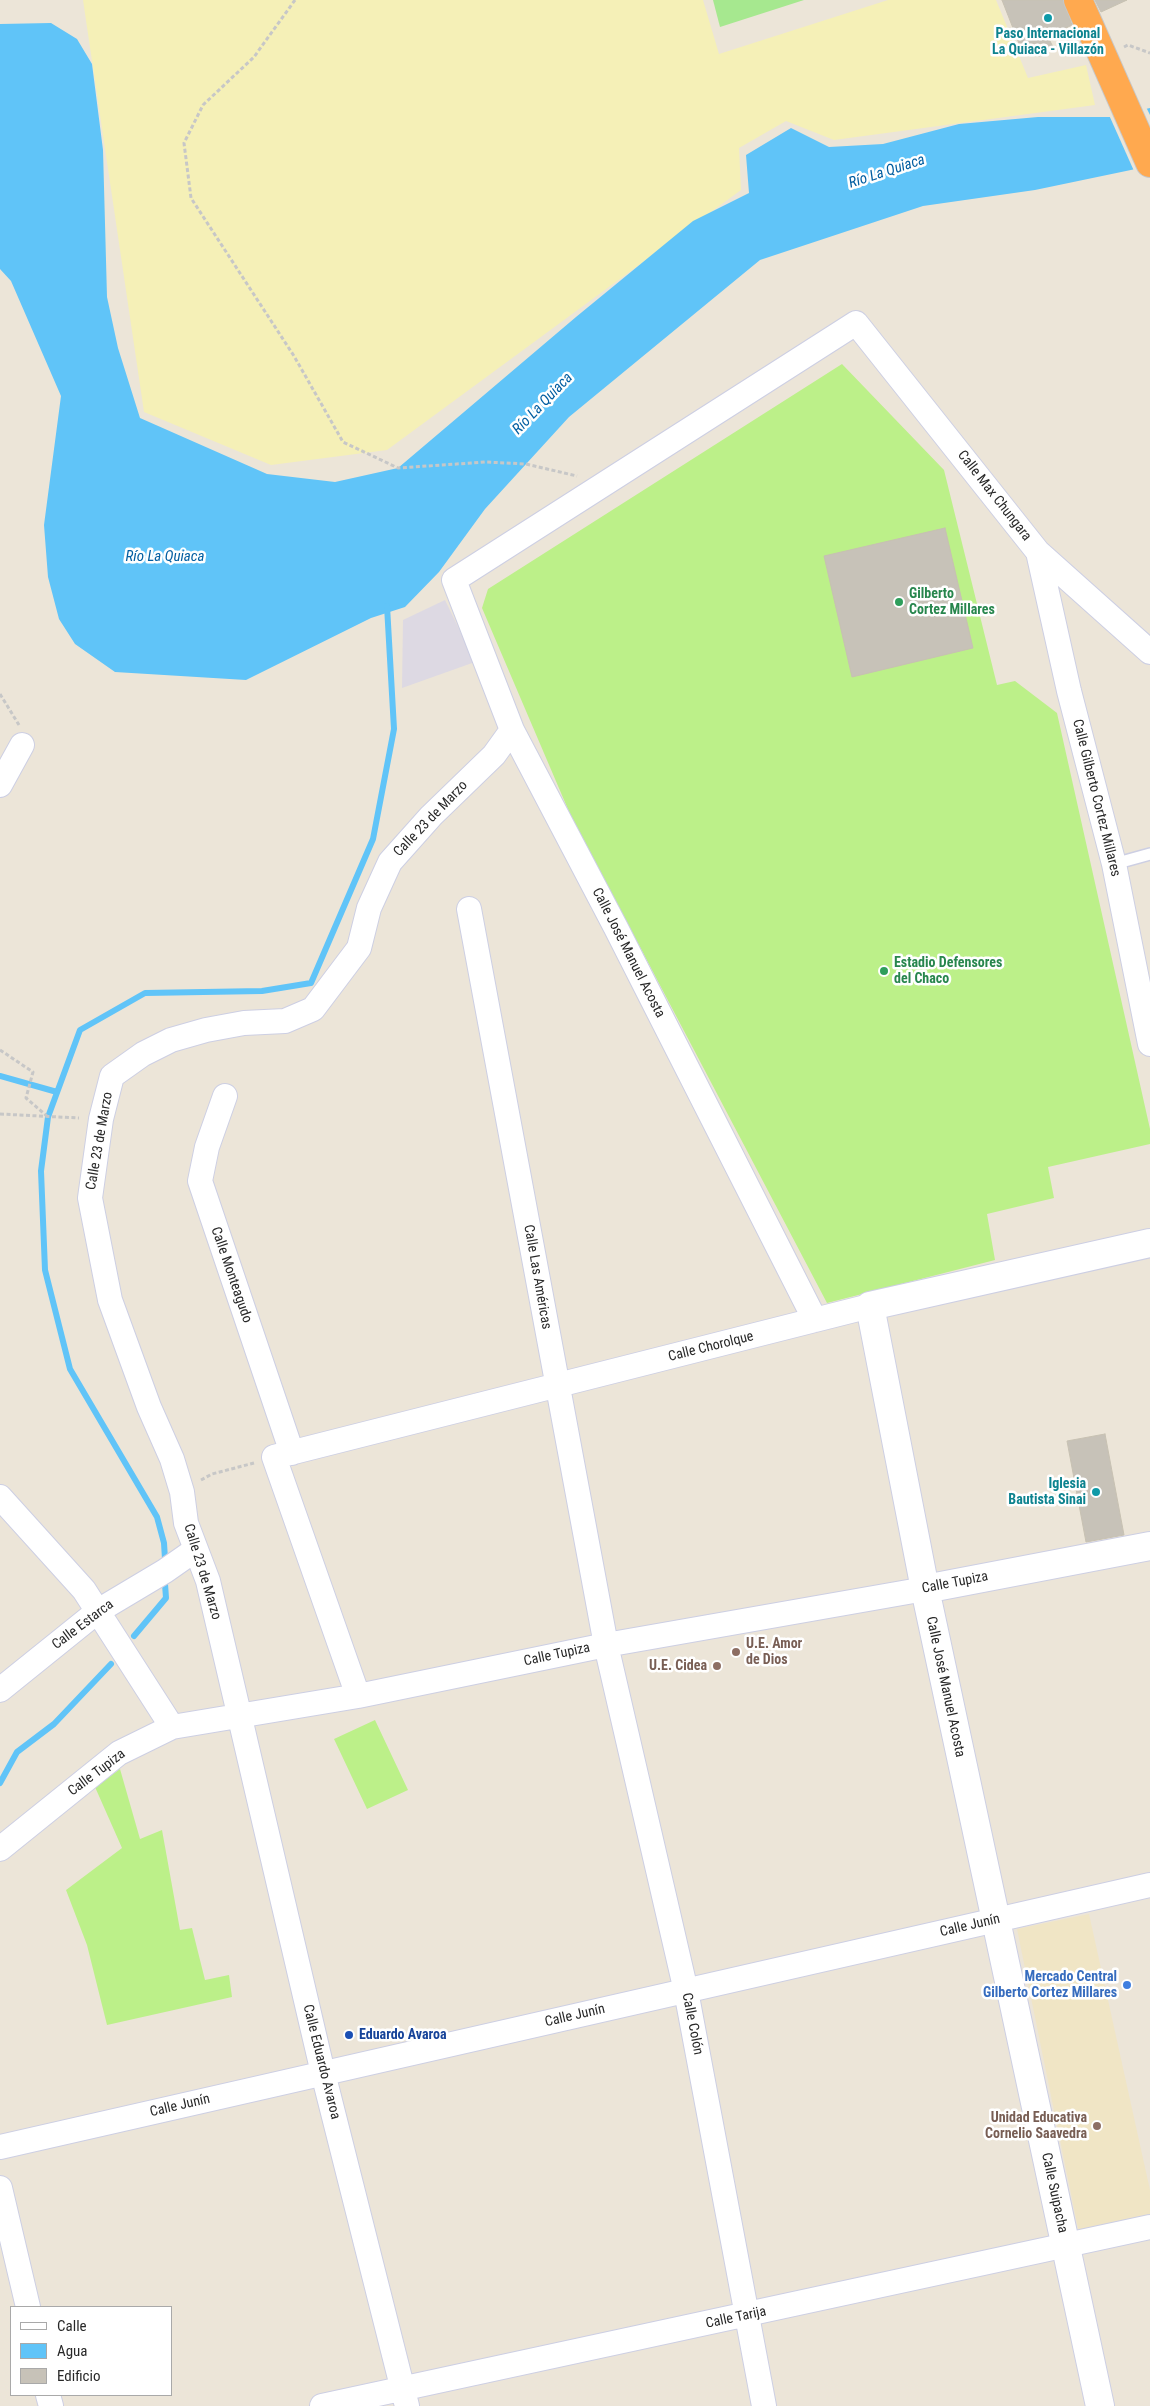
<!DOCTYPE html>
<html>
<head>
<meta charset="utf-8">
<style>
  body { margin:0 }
  #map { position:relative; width:1150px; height:2406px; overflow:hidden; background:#ece5d8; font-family:"Roboto Condensed",sans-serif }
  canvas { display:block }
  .legend { position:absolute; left:10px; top:2306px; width:162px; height:90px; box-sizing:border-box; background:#fff; border:1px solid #a9a9a9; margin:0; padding:6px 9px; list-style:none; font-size:15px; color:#282828 }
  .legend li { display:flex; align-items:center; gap:10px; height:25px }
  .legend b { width:25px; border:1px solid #a9a9a9 }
</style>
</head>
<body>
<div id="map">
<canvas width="1150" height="2406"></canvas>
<ul class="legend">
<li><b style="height:6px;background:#fff"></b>Calle</li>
<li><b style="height:14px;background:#60c4f8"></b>Agua</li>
<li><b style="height:14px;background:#c7c2b8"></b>Edificio</li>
</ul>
</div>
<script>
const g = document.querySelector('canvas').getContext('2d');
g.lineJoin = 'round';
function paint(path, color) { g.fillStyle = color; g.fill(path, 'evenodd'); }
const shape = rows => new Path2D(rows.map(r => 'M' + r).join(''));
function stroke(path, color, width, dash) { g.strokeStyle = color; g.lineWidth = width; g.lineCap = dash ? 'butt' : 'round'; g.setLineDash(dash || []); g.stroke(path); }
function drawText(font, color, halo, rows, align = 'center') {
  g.font = font + ' "Roboto Condensed",sans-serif'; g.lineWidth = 5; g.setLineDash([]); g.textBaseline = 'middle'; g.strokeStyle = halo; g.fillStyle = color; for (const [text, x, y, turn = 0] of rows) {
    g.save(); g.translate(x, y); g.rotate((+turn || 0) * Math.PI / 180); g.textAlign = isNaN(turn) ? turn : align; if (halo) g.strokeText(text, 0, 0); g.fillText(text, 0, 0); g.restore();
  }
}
paint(shape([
  [445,600,475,662,402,688,403,620]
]), '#ddd9e3');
paint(shape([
  [1089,1914,1150,2190,1150,2217,1079,2233,1017,1929]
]), '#f0e5c5');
paint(shape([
  [713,0,804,0,720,27]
]), '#a6e88f');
paint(shape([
  [83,0,703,0,719,54,888,0,996,0,1028,78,1086,65,1095,105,834,140,786,121,739,148,741,190,387,450,271,465,144,412]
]), '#f5f0b7');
paint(shape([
  [842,364,944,470,997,685,1015,681,1057,713,1150,1129,1150,1144,1048,1167,1054,1198,987,1214,995,1260,827,1303,570,814,482,608,488,589],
  [375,1720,408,1790,367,1809,334,1739],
  [120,1769,140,1839,162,1830,180,1930,192,1928,205,1980,229,1975,232,1997,107,2025,87,1945,66,1890,122,1848,95,1787]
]), '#bcf089');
paint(shape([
  [51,23,77,39,92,64,103,150,107,297,118,348,140,418,267,474,335,482,398,468,576,317,693,221,749,193,746,155,791,128,829,147,883,144,959,124,1038,117,1110,117,1150,108,1150,166,1035,190,923,206,760,260,569,417,485,509,439,572,405,607,371,618,246,680,115,672,75,644,59,619,48,577,44,525,61,396,11,281,0,269,0,24]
]), '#60c4f8');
paint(shape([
  [1146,107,1150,115,1150,168,1134,171,1109,115]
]), '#ece5d8');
stroke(shape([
  [0,1076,57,1092],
  [165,1559,164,1543,157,1517,70,1369,45,1270,41,1171,48,1117,80,1030,145,993,262,991,311,983,373,839,394,729,387,606],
  [134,1636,166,1598,165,1584],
  [0,1783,17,1752,54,1724,111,1664]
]), '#60c4f8', 6);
const building = shape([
  [1002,0,1063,0,1072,25,1048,37,1054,49,1039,56,1022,51,1002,0],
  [1095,0,1127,0,1101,12,1095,0],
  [945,528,973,648,852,677,824,556,945,528],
  [1105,1434,1124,1535,1086,1542,1067,1441,1105,1434]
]);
paint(building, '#c7c2b8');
stroke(building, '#c7c1b2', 1);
const lane = shape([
  [1114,864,1150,854]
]);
const street = shape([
  [1038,552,1069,691,1114,864,1150,1044],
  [0,785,22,745],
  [469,909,606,1645,686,1991,764,2406],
  [225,1096,207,1147,200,1181,292,1453],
  [815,1320,616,928,512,730,454,580,856,323,1038,552,1150,652],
  [0,1497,84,1590,172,1727],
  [0,1690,98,1611,165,1571,195,1550],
  [358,1696,274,1457,870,1306],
  [0,1849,119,1753,172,1727,358,1696,606,1645,925,1589],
  [0,2147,1150,1885],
  [0,2188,28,2307],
  [48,2395,51,2406],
  [322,2406,1150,2227],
  [407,2406,323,2073,208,1581,186,1523,182,1492,172,1459,149,1407,110,1300,90,1198,101,1119,112,1076,143,1054,171,1040,206,1030,244,1023,285,1021,313,1009,359,948,369,908,390,862,431,816,494,755,512,730]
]);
const secondary = shape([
  [925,1589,1150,1546],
  [1100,2406,925,1589,870,1306,1150,1243]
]);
const highway = shape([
  [1078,0,1150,163]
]);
stroke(lane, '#cdcfe3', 14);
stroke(street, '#cdcfe3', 26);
stroke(secondary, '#cdcfe3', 30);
stroke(highway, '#c7c7c7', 30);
stroke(shape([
  [295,0,254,57,203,105,184,143,191,198,294,356,343,442,398,468,486,462,526,464,577,476],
  [1124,47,1128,45,1150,53],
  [0,694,19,725],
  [0,1050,33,1072,26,1098,48,1117],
  [0,1114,79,1118],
  [201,1480,212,1474,254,1463]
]), '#c7c7c7', 3, [4, 2.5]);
stroke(lane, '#fff', 11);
stroke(street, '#fff', 24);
stroke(secondary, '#fff', 28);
stroke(highway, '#ffa94f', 28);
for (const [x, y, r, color] of [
  [1048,18,5,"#0f9aa8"],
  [899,602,5,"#2e9e5b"],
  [884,971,5,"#2e9e5b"],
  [1096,1492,5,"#0f9aa8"],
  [736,1652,5,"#8d6e63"],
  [717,1666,5,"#8d6e63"],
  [1127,1985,5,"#3f7fe0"],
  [349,2035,5,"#1a4fb4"],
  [1097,2126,5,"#8d6e63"]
]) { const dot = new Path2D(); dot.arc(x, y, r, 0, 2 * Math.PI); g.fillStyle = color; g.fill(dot); stroke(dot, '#fff', 2); }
drawText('bold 14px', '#0d838f', '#fff', [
  ["Paso Internacional",1048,34],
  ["La Quiaca - Villazón",1048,50],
  ["Iglesia",1086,1484,"right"],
  ["Bautista Sinai",1086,1500,"right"]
]);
drawText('14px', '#282828', '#fff', [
  ["Calle Max Chungara",994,496,52],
  ["Calle Gilberto Cortez Millares",1096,798,76],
  ["Calle 23 de Marzo",431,819,-46],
  ["Calle José Manuel Acosta",628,953,63],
  ["Calle 23 de Marzo",100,1141,-80],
  ["Calle Monteagudo",231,1275,71],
  ["Calle Las Américas",537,1277,80],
  ["Calle Chorolque",711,1347,-14],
  ["Calle 23 de Marzo",202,1572,73],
  ["Calle Tupiza",955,1583,-11],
  ["Calle Estarca",83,1625,-37],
  ["Calle Tupiza",557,1655,-12],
  ["Calle José Manuel Acosta",945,1687,78],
  ["Calle Tupiza",97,1773,-37],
  ["Calle Junín",970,1926,-13],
  ["Calle Junín",575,2016,-13],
  ["Calle Colón",692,2024,79],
  ["Calle Eduardo Avaroa",321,2062,76],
  ["Calle Junín",180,2106,-13],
  ["Calle Suipacha",1054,2193,78],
  ["Calle Tarija",736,2318,-12]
]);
drawText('bold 14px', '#27864d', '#fff', [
  ["Gilberto",909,594],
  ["Cortez Millares",909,610],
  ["Estadio Defensores",894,963],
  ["del Chaco",894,979]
], 'left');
drawText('bold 14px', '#785e54', '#fff', [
  ["U.E. Amor",746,1644,"left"],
  ["de Dios",746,1660,"left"],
  ["U.E. Cidea",707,1666],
  ["Unidad Educativa",1087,2118],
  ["Cornelio Saavedra",1087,2134]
], 'right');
drawText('bold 14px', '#366cbe', '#fff', [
  ["Mercado Central",1117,1977],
  ["Gilberto Cortez Millares",1117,1993]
], 'right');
drawText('bold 14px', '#164399', '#fff', [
  ["Eduardo Avaroa",359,2035]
], 'left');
drawText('italic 15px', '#025ea1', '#fff', [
  ["Río La Quiaca",887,172,-18],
  ["Río La Quiaca",543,404,-46],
  ["Río La Quiaca",165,557]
]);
</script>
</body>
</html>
